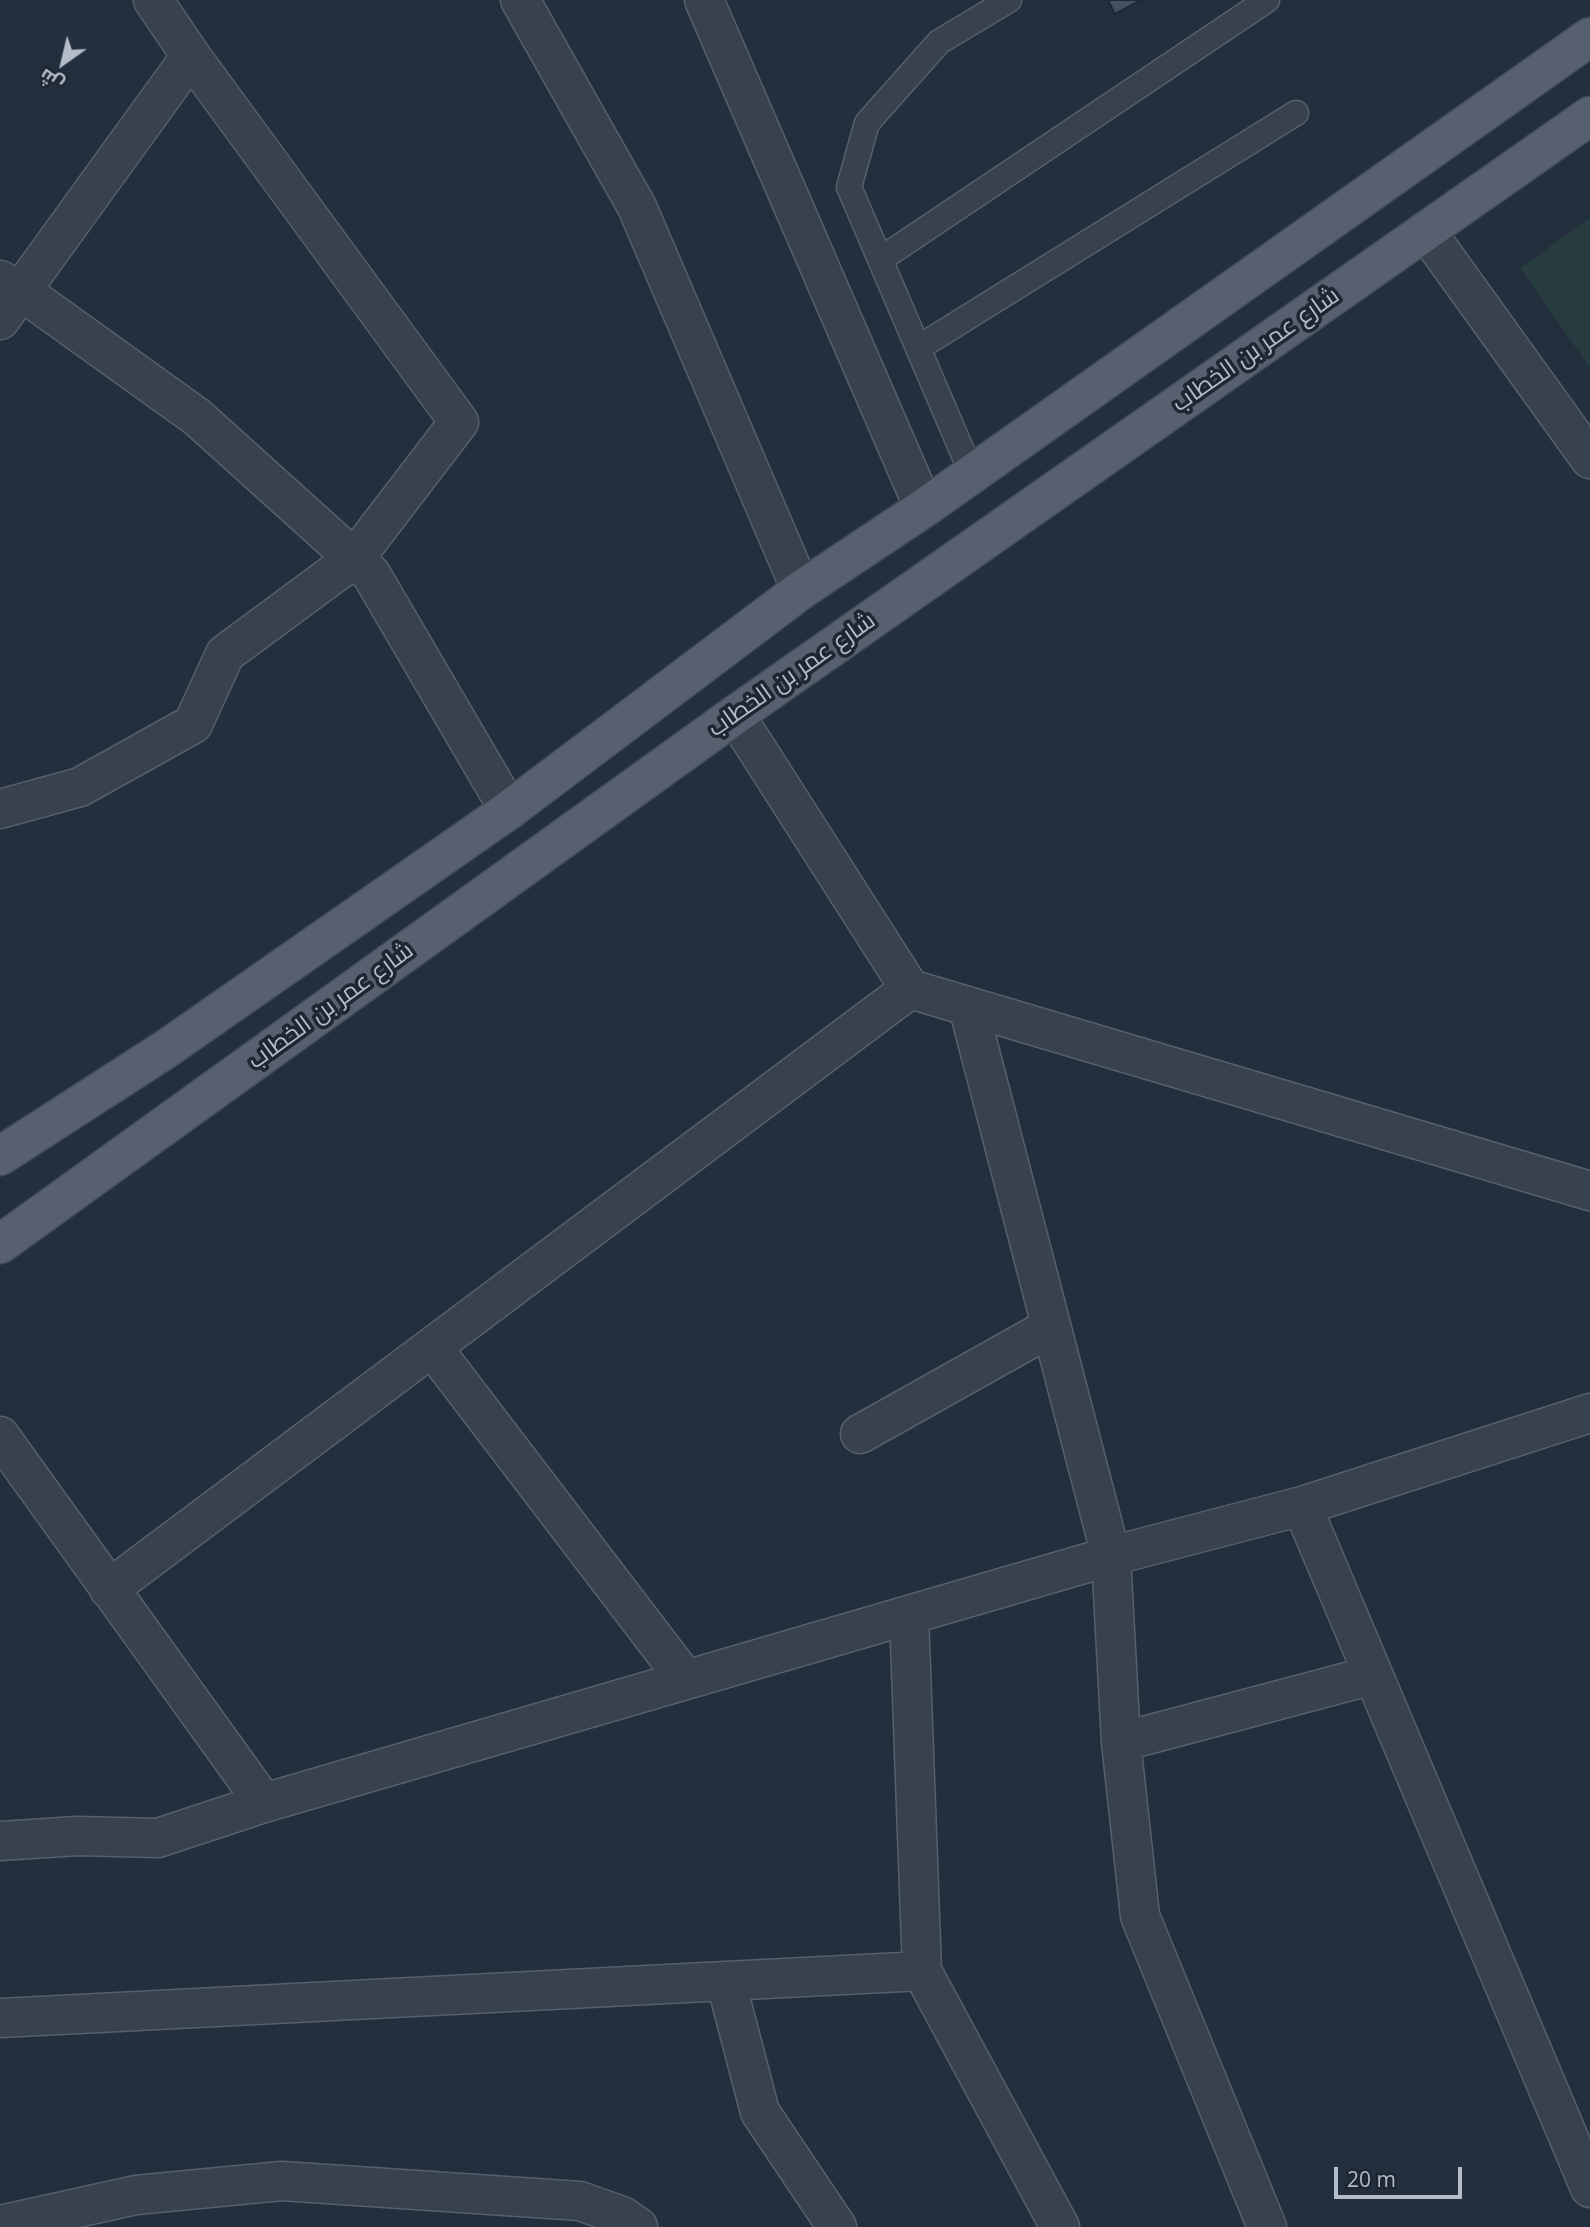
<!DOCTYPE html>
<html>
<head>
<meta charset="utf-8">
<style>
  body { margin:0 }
  #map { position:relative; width:1590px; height:2227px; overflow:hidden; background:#242f3e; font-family:"Open Sans",Cairo,sans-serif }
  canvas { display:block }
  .north { position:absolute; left:28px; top:28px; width:70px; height:70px; -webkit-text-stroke:5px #1d2633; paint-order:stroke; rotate:214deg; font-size:19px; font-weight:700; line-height:28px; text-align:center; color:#b4bcc9 }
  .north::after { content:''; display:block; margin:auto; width:24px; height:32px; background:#b4bcc9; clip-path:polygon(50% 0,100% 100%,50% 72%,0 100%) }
  .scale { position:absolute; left:1334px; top:2167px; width:128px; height:32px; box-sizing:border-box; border:4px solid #b4bcc9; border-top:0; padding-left:9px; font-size:21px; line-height:24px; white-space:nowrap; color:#b4bcc9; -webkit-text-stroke:5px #1d2633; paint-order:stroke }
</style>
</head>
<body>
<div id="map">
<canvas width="1590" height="2227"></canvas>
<div class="north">ش</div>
<div class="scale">20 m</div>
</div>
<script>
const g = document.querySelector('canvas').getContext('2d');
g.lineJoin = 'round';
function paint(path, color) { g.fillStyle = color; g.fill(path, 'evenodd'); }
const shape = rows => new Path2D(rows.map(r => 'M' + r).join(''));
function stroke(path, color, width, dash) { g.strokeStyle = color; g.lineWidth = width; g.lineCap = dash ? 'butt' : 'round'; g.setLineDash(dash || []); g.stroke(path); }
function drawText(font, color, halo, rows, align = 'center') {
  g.font = font + ' "Open Sans",Cairo,sans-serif'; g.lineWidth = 7; g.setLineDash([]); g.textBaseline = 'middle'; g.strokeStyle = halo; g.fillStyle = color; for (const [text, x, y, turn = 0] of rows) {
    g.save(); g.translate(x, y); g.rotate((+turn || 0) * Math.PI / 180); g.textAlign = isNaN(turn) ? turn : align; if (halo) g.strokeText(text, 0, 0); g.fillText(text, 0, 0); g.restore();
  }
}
paint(shape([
  [1590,218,1590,368,1520,268]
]), '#263c3f');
const building = shape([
  [1108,0,1141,0,1115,14,1108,0]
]);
paint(building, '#455162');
stroke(building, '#1f2835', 2);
const lane = shape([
  [881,259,1267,0],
  [918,348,1296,113],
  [972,474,849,187,867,123,939,42,1009,0]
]);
const street = shape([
  [520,0,637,207,801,590],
  [704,0,924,508],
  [1426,231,1590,459],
  [0,280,20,290,197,417,371,574,509,810],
  [0,320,191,56],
  [735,715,910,989,1590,1191],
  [0,809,80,787,193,724,225,654,355,558,459,422,191,56,153,0],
  [968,1006,1111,1556,1121,1742,1140,1916,1267,2227],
  [432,1347,686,1680],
  [860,1434,1051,1327],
  [0,1436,264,1803],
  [1302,1506,1590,2188],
  [109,1589,910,989],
  [909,1615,922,1971,1060,2227],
  [1121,1742,1373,1675],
  [0,1841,77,1836,158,1838,264,1803,1111,1556,1302,1506,1590,1413],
  [726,1982,760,2112,837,2227],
  [0,2018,922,1971],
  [0,2225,136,2195,282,2181,580,2201,622,2216,638,2227]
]);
const primary = shape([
  [0,1156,166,1049,509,810,801,590,924,508,1590,37],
  [0,1244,735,715,1590,116]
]);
stroke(lane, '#565f6c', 27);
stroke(street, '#565f6c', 41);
stroke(primary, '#414a57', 41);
stroke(lane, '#38414e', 24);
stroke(street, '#38414e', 38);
stroke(primary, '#56606e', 38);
drawText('24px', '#b4bcc9', '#1d2633', [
  ["شارع عمر بن الخطاب",1256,350,-35],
  ["شارع عمر بن الخطاب",792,675,-35],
  ["شارع عمر بن الخطاب",331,1006,-36]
]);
</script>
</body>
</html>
